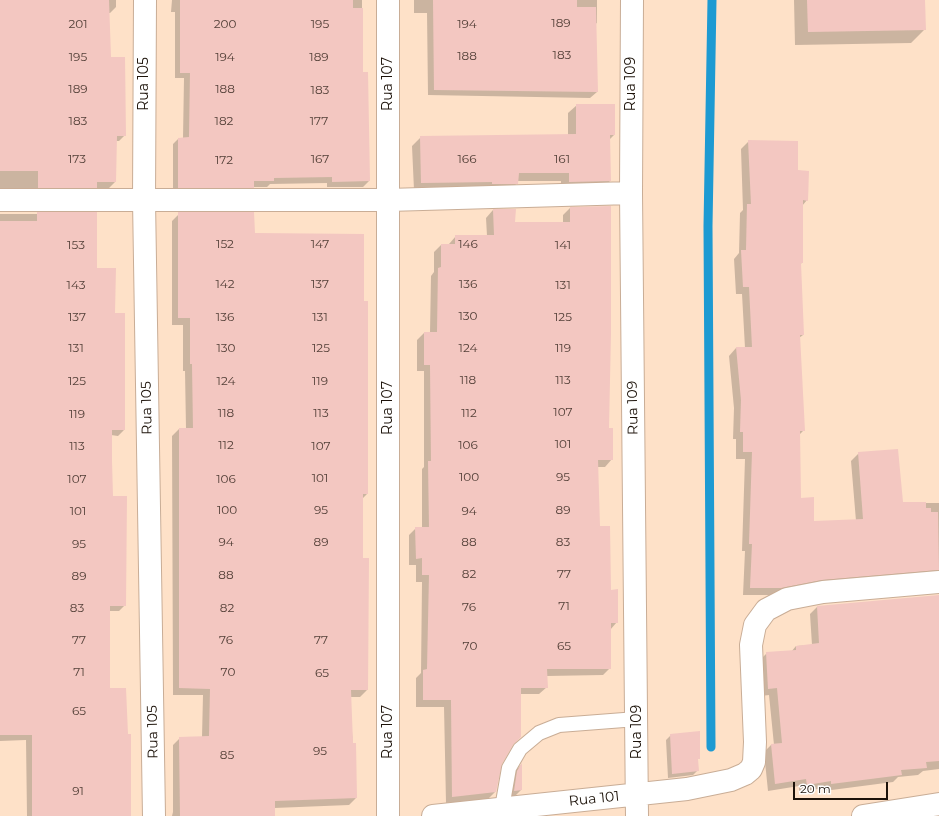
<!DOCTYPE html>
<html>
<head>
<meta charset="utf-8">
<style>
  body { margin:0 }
  #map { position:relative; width:939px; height:816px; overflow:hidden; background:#fee1c8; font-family:Montserrat,sans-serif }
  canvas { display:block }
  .scale { position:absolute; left:793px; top:782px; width:95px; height:18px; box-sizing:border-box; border:2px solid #1c1209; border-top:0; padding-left:5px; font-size:12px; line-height:14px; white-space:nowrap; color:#1c1209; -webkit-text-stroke:3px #fff; paint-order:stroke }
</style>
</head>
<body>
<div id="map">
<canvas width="939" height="816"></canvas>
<div class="scale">20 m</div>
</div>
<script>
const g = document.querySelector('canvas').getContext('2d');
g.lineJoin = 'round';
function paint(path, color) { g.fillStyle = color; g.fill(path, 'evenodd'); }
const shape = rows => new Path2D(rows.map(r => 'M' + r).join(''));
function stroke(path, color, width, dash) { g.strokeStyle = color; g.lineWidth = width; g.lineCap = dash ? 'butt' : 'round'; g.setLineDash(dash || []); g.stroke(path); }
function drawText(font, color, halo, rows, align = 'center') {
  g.font = font + ' Montserrat,sans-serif'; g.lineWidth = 3.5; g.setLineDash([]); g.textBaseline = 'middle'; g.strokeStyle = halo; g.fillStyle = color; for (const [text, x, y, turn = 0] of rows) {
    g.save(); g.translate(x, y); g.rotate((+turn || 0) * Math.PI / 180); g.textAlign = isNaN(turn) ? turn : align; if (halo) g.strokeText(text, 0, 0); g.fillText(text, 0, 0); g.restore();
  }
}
paint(shape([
  [0,0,116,0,116,7,110,13,108,13,110,58,125,135,119,141,116,141,115,182,109,188,96,188,90,193,0,193],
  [172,0,362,0,362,73,369,181,363,187,327,187,327,183,270,184,267,187,253,187,247,193,173,193,173,144,179,138,183,138,184,78,175,78,175,12,171,12],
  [414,0,597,0,597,23,595,24,597,92,590,98,428,95,427,13,414,13],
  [794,0,924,0,925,29,911,43,795,45],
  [577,105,614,135,609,140,610,181,601,189,561,190,561,181,517,181,517,183,509,192,414,190,412,146,421,137,568,135,568,113],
  [749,141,797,171,807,200,802,206,802,263,800,264,803,335,799,338,804,430,799,435,800,499,813,522,856,521,851,461,859,453,902,503,939,503,939,580,773,595,743,595,745,551,742,551,745,459,736,459,736,439,733,439,734,408,729,356,736,348,745,348,742,294,736,294,734,259,739,253,740,213,743,210,741,149],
  [570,208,612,459,605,467,597,467,599,527,610,591,617,622,610,630,610,668,603,675,547,676,547,687,539,694,520,694,511,745,501,764,495,792,488,799,446,803,444,707,416,707,416,678,421,673,422,582,416,582,416,565,409,565,409,535,416,528,422,528,422,469,424,467,424,371,417,371,417,340,424,333,430,333,431,276,434,272,434,252,441,245,449,245,449,244,456,236,487,236,486,218,493,210,514,223,563,223,563,215],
  [0,214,96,214,96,270,114,314,124,430,118,436,111,435,112,497,125,605,119,611,109,611,109,689,130,816,27,816,26,740,0,741],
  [179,214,254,234,367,494,362,499,362,559,367,690,360,697,350,697,356,798,349,805,274,808,274,816,172,816,173,812,173,745,180,738,202,737,203,695,173,695,172,436,179,429,186,429,185,371,183,371,183,325,172,325,172,221],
  [939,596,939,769,923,771,918,775,898,777,893,782,824,791,824,788,799,792,799,786,768,791,764,752,771,745,774,745,769,695,761,696,759,661,767,653,791,652,796,646,812,645,810,614,817,607],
  [671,735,699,758,697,760,698,770,693,775,668,778,666,740],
  [521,765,521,790,512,799,505,799,513,773]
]), '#0003');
stroke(shape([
  [711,747,708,226,712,0]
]), '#1d9ad2', 9);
paint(shape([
  [0,0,109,0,111,57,125,57,126,136,117,136,116,182,97,182,97,188,38,188,38,171,0,171],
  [180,0,353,0,353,8,363,8,363,72,368,72,370,181,332,182,332,177,274,178,274,181,254,181,254,188,178,188,178,138,189,137,190,73,180,73],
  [433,0,577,0,577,7,596,7,598,92,434,90],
  [807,0,925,0,926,30,808,32],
  [576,104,615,104,615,135,610,135,611,181,569,182,569,173,519,173,518,184,492,184,492,182,421,183,420,136,576,134],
  [748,140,798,141,798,170,809,171,808,201,803,200,803,263,801,263,804,335,800,335,805,431,800,431,801,498,814,497,814,521,863,519,858,452,898,449,903,502,926,502,926,508,931,508,931,512,938,512,939,570,822,580,781,588,750,588,752,544,749,544,752,452,743,452,743,432,740,432,741,400,736,347,752,347,749,287,743,287,741,250,746,250,747,204,751,204],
  [611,206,611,333,609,428,613,428,613,460,598,460,600,526,610,526,611,590,618,589,618,623,611,623,611,669,547,669,548,688,521,688,521,737,513,745,502,764,496,792,452,797,451,700,423,700,423,670,427,669,429,575,422,575,422,558,416,559,415,527,429,527,428,461,431,461,430,365,424,365,424,332,437,332,438,268,441,267,441,244,455,244,455,235,494,235,493,209,516,209,515,222,570,222,570,207],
  [37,212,97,212,97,268,116,268,115,313,125,313,125,430,112,430,112,461,113,496,127,496,126,606,110,606,110,688,126,688,128,734,131,734,131,816,32,816,32,735,0,735,0,221,37,221],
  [178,212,254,212,255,233,364,234,364,301,368,301,368,494,363,494,363,558,369,558,368,690,351,690,353,743,356,743,357,798,275,801,275,816,180,816,179,737,209,736,210,689,179,688,179,428,193,428,192,364,190,364,190,318,178,318],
  [939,595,939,761,926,762,927,768,901,770,902,775,831,784,831,781,807,785,806,779,775,784,771,744,782,743,777,688,768,689,766,652,796,650,796,646,819,643,817,606],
  [700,731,700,759,698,759,699,771,672,774,670,734],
  [522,763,522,790,514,791,517,771]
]), '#f3c7c1');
const lane = shape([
  [502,808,509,768,520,749,539,733,559,725,637,719]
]);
const street = shape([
  [145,0,144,200,154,816],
  [632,0,631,193,637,816],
  [0,200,388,200,631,193],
  [388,816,388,0],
  [433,816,687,789,731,780,745,774,751,769,754,762,755,742,751,645,755,625,766,610,787,599,823,592,939,582]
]);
const primary = shape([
  [863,816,939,804]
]);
stroke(lane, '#c9ad96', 16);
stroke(street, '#c9ad96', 24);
stroke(primary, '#c9ad96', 24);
stroke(lane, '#fff', 14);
stroke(street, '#fff', 22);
stroke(primary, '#fff', 22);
drawText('12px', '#523f37', null, [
  ["189",561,23],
  ["201",78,24],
  ["200",225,24],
  ["195",320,24],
  ["194",467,24],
  ["183",562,55],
  ["188",467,56],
  ["195",78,57],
  ["194",225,57],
  ["189",319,57],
  ["189",78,89],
  ["188",225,89],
  ["183",320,90],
  ["183",78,121],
  ["182",224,121],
  ["177",319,121],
  ["173",77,159],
  ["167",320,159],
  ["166",467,159],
  ["161",562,159],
  ["172",224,160],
  ["152",225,244],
  ["147",320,244],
  ["146",468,244],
  ["153",76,245],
  ["141",563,245],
  ["142",225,284],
  ["137",320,284],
  ["136",468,284],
  ["143",76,285],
  ["131",563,285],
  ["130",468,316],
  ["137",77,317],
  ["136",225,317],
  ["131",320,317],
  ["125",563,317],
  ["131",76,348],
  ["130",226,348],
  ["125",321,348],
  ["124",468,348],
  ["119",563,348],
  ["118",468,380],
  ["113",563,380],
  ["125",77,381],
  ["124",226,381],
  ["119",320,381],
  ["107",563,412],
  ["118",226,413],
  ["113",321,413],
  ["112",469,413],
  ["119",77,414],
  ["101",563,444],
  ["112",226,445],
  ["106",468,445],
  ["113",77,446],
  ["107",321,446],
  ["100",469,477],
  ["95",563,477],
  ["101",320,478],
  ["107",77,479],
  ["106",226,479],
  ["100",227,510],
  ["95",321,510],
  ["89",563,510],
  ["101",78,511],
  ["94",469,511],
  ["94",226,542],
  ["89",321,542],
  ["88",469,542],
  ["83",563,542],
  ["95",79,544],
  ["82",469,574],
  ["77",564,574],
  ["88",226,575],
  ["89",79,576],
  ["71",564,606],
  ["76",469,607],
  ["83",77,608],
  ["82",227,608],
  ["77",79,640],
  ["76",226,640],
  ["77",321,640],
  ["70",470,646],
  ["65",564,646],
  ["71",79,672],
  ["70",228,672],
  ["65",322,673],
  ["65",79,711],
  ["95",320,751],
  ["85",227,755],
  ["91",78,791]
]);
drawText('14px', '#1c1209', '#fff', [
  ["Rua 105",144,84,-90],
  ["Rua 107",388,84,-90],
  ["Rua 109",631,84,-90],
  ["Rua 105",147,408,-91],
  ["Rua 107",388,408,-90],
  ["Rua 109",633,408,-91],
  ["Rua 105",153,732,-91],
  ["Rua 107",388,732,-90],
  ["Rua 109",637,732,-90],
  ["Rua 101",594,799,-6]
]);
</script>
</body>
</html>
